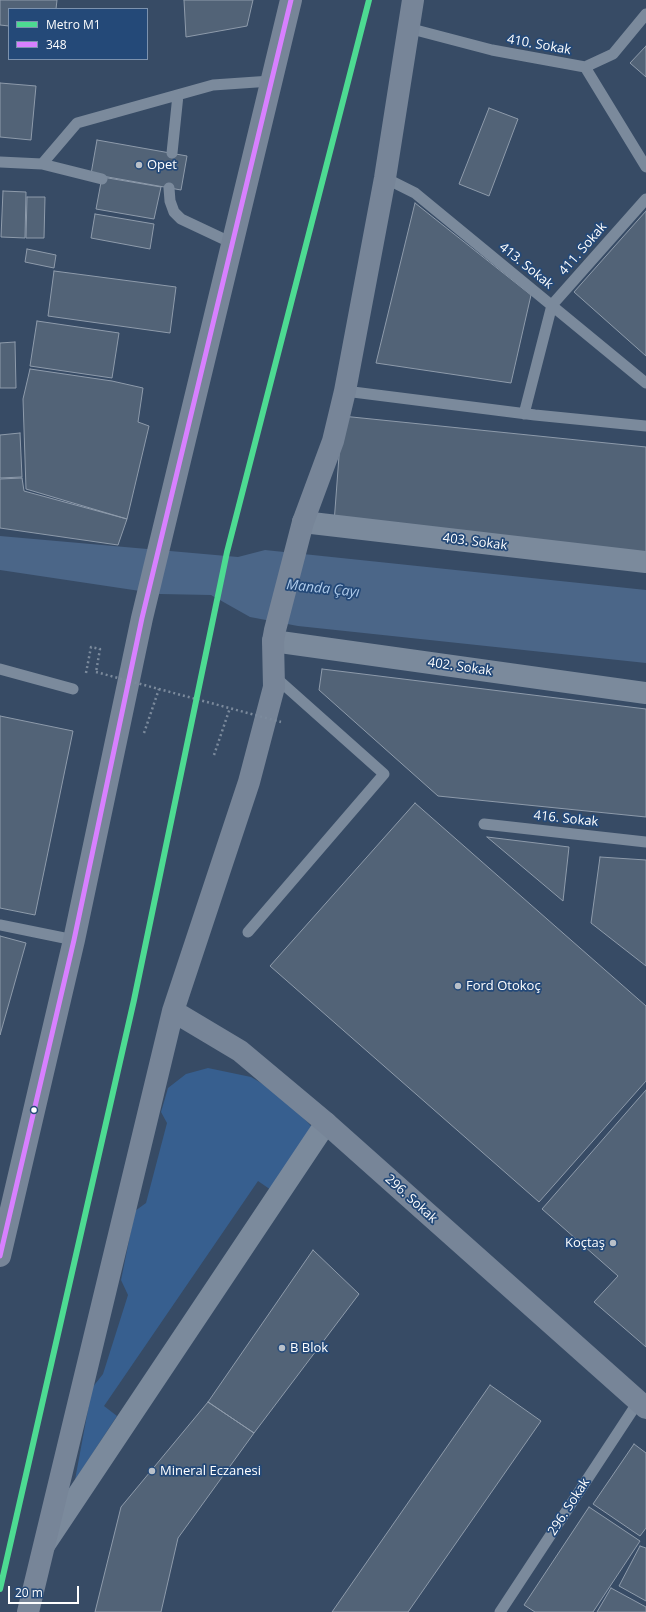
<!DOCTYPE html>
<html>
<head>
<meta charset="utf-8">
<style>
  body { margin:0 }
  #map { position:relative; width:646px; height:1612px; overflow:hidden; background:#374b65; font-family:"Open Sans",sans-serif }
  canvas { display:block }
  .legend { position:absolute; left:8px; top:8px; width:140px; height:52px; box-sizing:border-box; background:#244978; border:1px solid #7c92ae; margin:0; padding:5px 7px; list-style:none; font-size:12px; color:#fff }
  .legend li { display:flex; align-items:center; gap:8px; height:20px }
  .legend b { width:20px; border:1px solid #7c92ae }
  .scale { position:absolute; left:8px; top:1586px; width:71px; height:18px; box-sizing:border-box; border:2px solid #fff; border-top:0; padding-left:5px; font-size:12px; line-height:14px; white-space:nowrap; color:#fff; -webkit-text-stroke:3px #244978; paint-order:stroke }
</style>
</head>
<body>
<div id="map">
<canvas width="646" height="1612"></canvas>
<ul class="legend">
<li><b style="height:5px;background:#4ddb92"></b>Metro M1</li>
<li><b style="height:5px;background:#d880ff"></b>348</li>
</ul>
<div class="scale">20 m</div>
</div>
<script>
const g = document.querySelector('canvas').getContext('2d');
g.lineJoin = 'round';
function paint(path, color) { g.fillStyle = color; g.fill(path, 'evenodd'); }
const shape = rows => new Path2D(rows.map(r => 'M' + r).join(''));
function stroke(path, color, width, dash) { g.strokeStyle = color; g.lineWidth = width; g.lineCap = dash ? 'butt' : 'round'; g.setLineDash(dash || []); g.stroke(path); }
function drawText(font, color, halo, rows, align = 'center') {
  g.font = font + ' "Open Sans",sans-serif'; g.lineWidth = 3.5; g.setLineDash([]); g.textBaseline = 'middle'; g.strokeStyle = halo; g.fillStyle = color; for (const [text, x, y, turn = 0] of rows) {
    g.save(); g.translate(x, y); g.rotate((+turn || 0) * Math.PI / 180); g.textAlign = isNaN(turn) ? turn : align; if (halo) g.strokeText(text, 0, 0); g.fillText(text, 0, 0); g.restore();
  }
}
paint(shape([
  [208,1068,251,1077,282,1095,312,1127,271,1190,258,1181,104,1406,117,1416,75,1480,92,1388,103,1374,128,1295,121,1280,135,1211,146,1203,167,1123,161,1112,168,1088,186,1074]
]), '#375f8f');
paint(shape([
  [0,536,238,557,265,550,646,590,646,663,298,626,250,617,211,595,160,594,0,570]
]), '#4b6688');
const building = shape([
  [0,0,57,0,56,9,9,9,9,26,0,25,0,0],
  [184,0,253,0,247,26,186,37,184,0],
  [646,46,646,77,630,63,646,46],
  [0,83,36,86,31,140,0,137,0,83],
  [489,108,518,119,489,196,459,184,489,108],
  [97,140,187,156,181,190,91,174,97,140],
  [102,177,161,187,154,219,96,209,102,177],
  [3,191,26,192,25,238,1,237,3,191],
  [27,197,45,197,44,238,26,238,27,197],
  [415,203,531,295,511,383,376,363,415,203],
  [646,211,646,356,574,292,646,211],
  [95,214,154,224,150,249,91,238,95,214],
  [27,249,56,255,54,268,25,262,27,249],
  [54,271,176,287,170,333,48,316,54,271],
  [37,321,119,333,112,378,30,366,37,321],
  [15,342,16,388,0,388,0,343,15,342],
  [30,369,112,381,143,388,138,422,149,426,127,519,26,489,23,399,30,369],
  [342,416,646,447,646,559,334,523,342,416],
  [20,433,22,477,0,478,0,435,20,433],
  [22,478,24,491,127,519,118,545,0,528,0,479,22,478],
  [322,669,646,709,646,817,438,796,319,690,322,669],
  [0,716,73,731,35,915,0,908,0,716],
  [415,803,646,1006,646,1081,539,1202,270,966,415,803],
  [487,837,569,847,563,901,487,837],
  [600,857,646,860,646,966,591,923,600,857],
  [0,936,26,943,0,1035,0,936],
  [646,1090,646,1347,594,1302,618,1276,542,1209,646,1090],
  [313,1250,359,1294,254,1433,208,1402,313,1250],
  [490,1385,541,1421,408,1612,332,1612,490,1385],
  [208,1402,254,1433,178,1538,161,1612,95,1612,121,1507,208,1402],
  [634,1444,646,1453,646,1528,640,1536,593,1504,634,1444],
  [589,1507,640,1541,593,1612,535,1612,524,1605,589,1507],
  [640,1546,646,1548,646,1601,619,1586,640,1546],
  [611,1588,646,1607,646,1612,597,1612,611,1588]
]);
paint(building, '#526377');
stroke(building, '#8e9bab', 1);
stroke(shape([
  [86,673,91,647,100,649,96,672],
  [144,733,159,689],
  [214,755,230,708]
]), '#7b8a9c', 2.5, [2, 3]);
stroke(shape([
  [408,28,492,50,585,67,613,54,646,14],
  [585,67,646,167],
  [172,153,178,95],
  [0,162,42,164,77,123,213,85,271,81],
  [42,164,102,179],
  [385,178,415,193,646,383],
  [169,188,170,201,174,212,181,219,232,243],
  [345,391,535,415,646,426],
  [524,414,552,305,646,199],
  [0,669,73,689],
  [484,824,646,842],
  [0,925,74,940],
  [248,932,384,774,274,676],
  [500,1612,638,1402]
]), '#7b8a9c', 11);
stroke(shape([
  [303,522,646,562],
  [273,641,646,693],
  [45,1544,326,1123]
]), '#7b8a9c', 22);
stroke(shape([
  [173,1011,240,1051,326,1123,646,1408],
  [0,1256,74,940,142,618,291,0],
  [28,1612,173,1011,249,782,274,687,273,641,275,630,303,522,333,441,345,391,385,178,413,0]
]), '#778598', 22);
stroke(shape([
  [96,672,281,722]
]), '#7b8a9c', 2.5, [2, 3]);
stroke(shape([
  [0,1256,74,940,142,618,291,0]
]), '#d880ff', 5);
stroke(shape([
  [0,1589,134,1000,227,552,369,0]
]), '#4ddb92', 6);
for (const [x, y, r, color] of [
  [139,165,4,"#b9c0c9"],
  [458,986,4,"#b9c0c9"],
  [34,1110,3.5,"#fff"],
  [613,1243,4,"#b9c0c9"],
  [282,1348,4,"#b9c0c9"],
  [152,1471,4,"#b9c0c9"]
]) { const dot = new Path2D(); dot.arc(x, y, r, 0, 2 * Math.PI); g.fillStyle = color; g.fill(dot); stroke(dot, '#244978', 1.5); }
drawText('13px', '#fff', '#244978', [
  ["410. Sokak",539,45,10],
  ["411. Sokak",583,249,-49],
  ["413. Sokak",526,266,39],
  ["403. Sokak",475,542,7],
  ["402. Sokak",460,667,8],
  ["416. Sokak",566,819,6],
  ["296. Sokak",411,1199,42],
  ["296. Sokak",569,1507,-57]
]);
drawText('13px', '#fff', '#244978', [
  ["Opet",147,165],
  ["Ford Otokoç",466,986],
  ["Koçtaş",605,1243,"right"],
  ["B Blok",290,1348],
  ["Mineral Eczanesi",160,1471]
], 'left');
drawText('italic 14px', '#b0cceb', '#244978', [
  ["Manda Çayı",323,589,6]
]);
</script>
</body>
</html>
